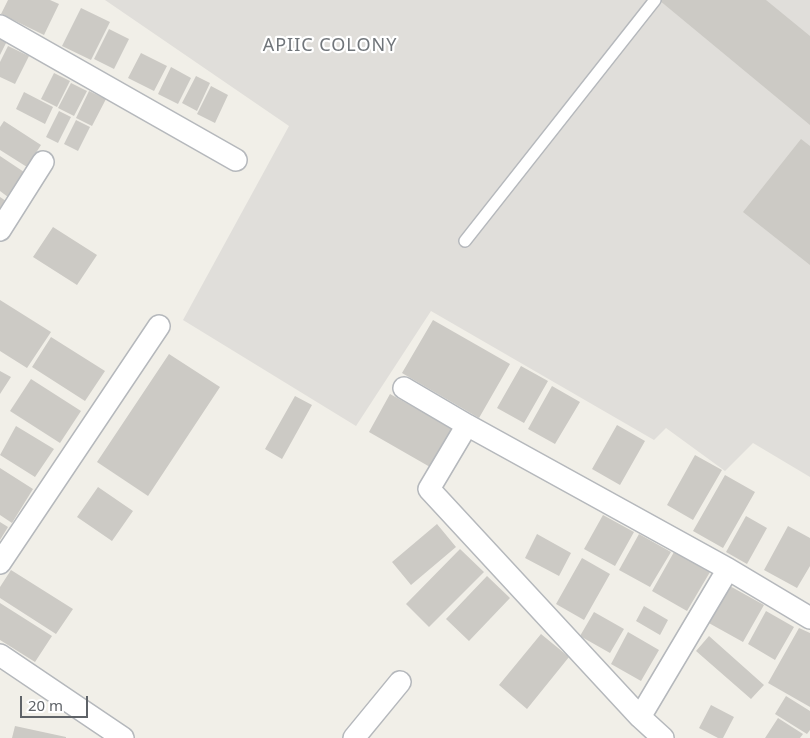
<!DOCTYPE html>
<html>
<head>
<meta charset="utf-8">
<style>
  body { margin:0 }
  #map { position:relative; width:810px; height:738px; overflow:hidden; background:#f1efe8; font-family:"Noto Sans",sans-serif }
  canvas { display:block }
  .scale { position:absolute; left:20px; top:696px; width:68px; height:22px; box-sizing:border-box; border:2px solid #5f6368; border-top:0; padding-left:6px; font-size:15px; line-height:18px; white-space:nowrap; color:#5f6368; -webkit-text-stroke:4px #fff; paint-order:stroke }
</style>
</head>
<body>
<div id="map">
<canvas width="810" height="738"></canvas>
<div class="scale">20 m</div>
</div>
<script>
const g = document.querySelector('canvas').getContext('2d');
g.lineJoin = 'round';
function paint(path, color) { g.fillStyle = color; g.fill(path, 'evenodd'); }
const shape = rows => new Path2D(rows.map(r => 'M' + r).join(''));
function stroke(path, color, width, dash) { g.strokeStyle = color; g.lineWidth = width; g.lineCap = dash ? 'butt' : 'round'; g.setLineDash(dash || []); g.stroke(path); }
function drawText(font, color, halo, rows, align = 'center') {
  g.font = font + ' "Noto Sans",sans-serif'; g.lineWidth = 4.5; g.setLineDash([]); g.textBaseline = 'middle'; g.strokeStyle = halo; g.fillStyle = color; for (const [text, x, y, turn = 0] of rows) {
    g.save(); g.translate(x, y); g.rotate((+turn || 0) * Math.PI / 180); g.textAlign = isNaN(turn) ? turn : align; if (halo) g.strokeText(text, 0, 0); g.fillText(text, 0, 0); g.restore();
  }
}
paint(shape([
  [105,0,810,0,810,477,753,443,725,471,666,428,654,440,431,311,356,426,183,320,289,126]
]), '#e0deda');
paint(shape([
  [8,0,50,0,59,4,44,35,1,14],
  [659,0,766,0,810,36,810,125],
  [81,8,110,22,91,60,62,46],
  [109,29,129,39,114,69,94,59],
  [0,38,7,41,0,55],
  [8,46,29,56,15,84,0,77,0,62],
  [141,53,167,66,154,91,128,78],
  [171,67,191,78,178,104,158,94],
  [54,73,70,81,57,107,41,99],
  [196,76,210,83,197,111,182,103],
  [71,83,87,91,74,116,58,108],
  [211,86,228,95,215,123,197,114],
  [89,91,106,99,92,126,76,118],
  [24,92,53,107,45,124,16,109],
  [59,111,71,117,58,143,46,137],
  [76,120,90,127,78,151,64,144],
  [4,121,41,145,27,167,0,150,0,127],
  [801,139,810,146,810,265,743,212],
  [0,156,24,172,8,197,0,191],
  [0,197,6,201,0,210],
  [53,227,97,255,77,285,33,257],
  [0,300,51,332,27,368,0,351],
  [433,320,510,364,479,418,402,373],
  [51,337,105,371,85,401,32,367],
  [169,354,220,387,148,496,97,462],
  [521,366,548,381,524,423,497,408],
  [0,371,11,377,0,394],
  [31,379,81,411,60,443,10,411],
  [552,386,580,402,555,444,528,429],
  [390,394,452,428,430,467,369,432],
  [295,396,312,405,282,459,265,449],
  [617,425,645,441,620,485,592,469],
  [16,426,54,449,35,477,0,455],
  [695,455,722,470,693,520,667,505],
  [0,468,33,489,12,523,0,515],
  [725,475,755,492,723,548,693,531],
  [98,487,133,511,112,541,77,517],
  [603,515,634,532,615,566,584,549],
  [746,516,767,528,747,564,726,552],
  [0,522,8,527,0,540],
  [437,524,456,547,411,585,392,562],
  [788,526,810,538,810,566,797,588,764,570],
  [537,534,571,553,559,576,525,558],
  [639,534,671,552,650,587,619,570],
  [460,549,484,572,429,627,406,604],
  [674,552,710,572,687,611,652,591],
  [582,558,610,574,584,620,556,604],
  [11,570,73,609,56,634,0,598,0,587],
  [487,576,510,598,469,641,446,619],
  [728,585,764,605,743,642,707,622],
  [0,603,52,636,35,662,0,640],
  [644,606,668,620,660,635,636,621],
  [766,611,794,627,775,660,748,644],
  [594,612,624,629,610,653,580,636],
  [799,628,810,633,810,707,768,683],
  [628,632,659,650,641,681,611,664],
  [541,634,569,657,527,709,499,685],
  [709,636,764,685,751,699,696,651],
  [786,696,810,711,810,730,807,734,775,714],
  [711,705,734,717,723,738,718,738,699,728],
  [778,718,803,734,800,738,765,738],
  [15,726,66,737,66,738,12,738]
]), '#cccac5');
const lane = shape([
  [465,241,655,0]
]);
const street = shape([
  [0,26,236,160],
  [0,230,43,162],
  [404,388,467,425,728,569,810,618],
  [467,425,429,489,640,717,663,738],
  [0,563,159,326],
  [0,655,123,738],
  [640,717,728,569],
  [354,738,400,682]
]);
stroke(lane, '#b5b8bc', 14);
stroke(street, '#b5b8bc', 24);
stroke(lane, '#fff', 11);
stroke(street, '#fff', 21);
g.letterSpacing = '1px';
drawText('18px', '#70757a', '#fff', [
  ["APIIC COLONY",330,46]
]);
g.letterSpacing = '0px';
</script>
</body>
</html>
